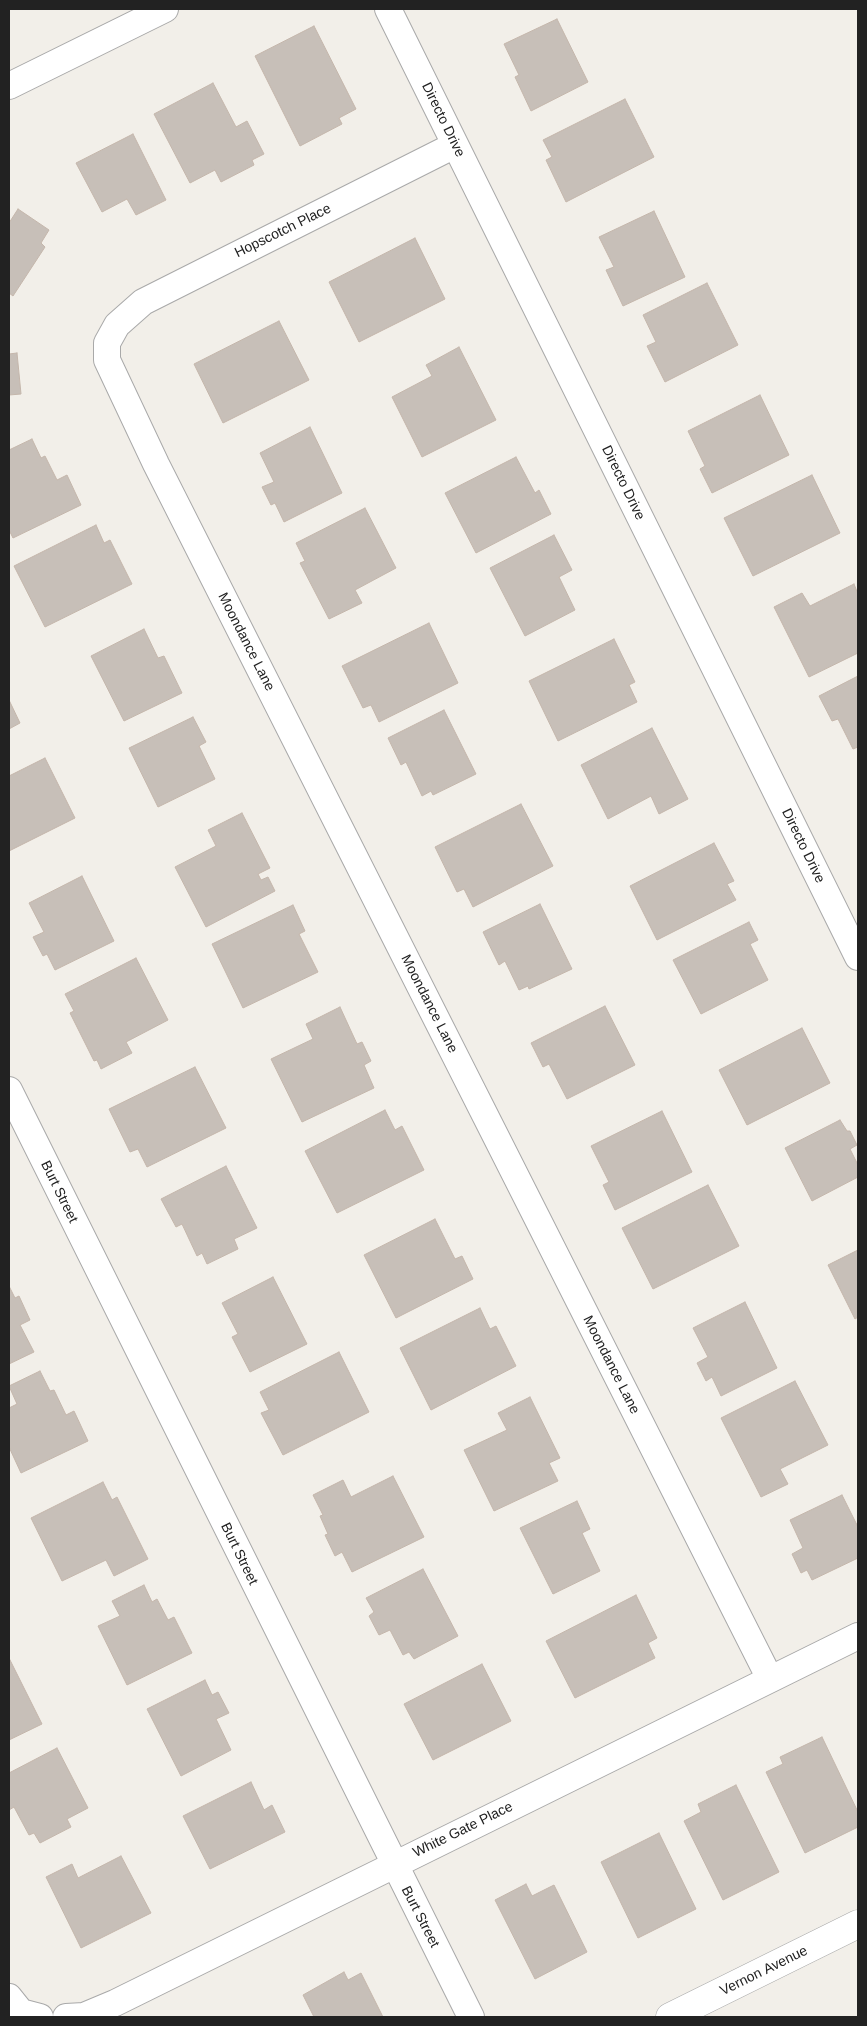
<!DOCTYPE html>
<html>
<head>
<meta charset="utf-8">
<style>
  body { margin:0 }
  #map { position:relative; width:867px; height:2026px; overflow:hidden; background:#f2efe9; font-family:Helvetica,sans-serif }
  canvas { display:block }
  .frame { position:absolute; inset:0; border:10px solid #222; pointer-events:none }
</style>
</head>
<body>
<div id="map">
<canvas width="867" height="2026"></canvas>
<div class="frame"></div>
</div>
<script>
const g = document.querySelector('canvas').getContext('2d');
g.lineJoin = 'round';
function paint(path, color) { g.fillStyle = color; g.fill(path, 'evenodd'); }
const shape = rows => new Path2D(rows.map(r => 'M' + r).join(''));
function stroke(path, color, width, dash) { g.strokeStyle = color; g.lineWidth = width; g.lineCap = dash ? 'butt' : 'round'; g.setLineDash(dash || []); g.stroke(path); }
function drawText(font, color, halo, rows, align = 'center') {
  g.font = font + ' Helvetica,sans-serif'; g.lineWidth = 4.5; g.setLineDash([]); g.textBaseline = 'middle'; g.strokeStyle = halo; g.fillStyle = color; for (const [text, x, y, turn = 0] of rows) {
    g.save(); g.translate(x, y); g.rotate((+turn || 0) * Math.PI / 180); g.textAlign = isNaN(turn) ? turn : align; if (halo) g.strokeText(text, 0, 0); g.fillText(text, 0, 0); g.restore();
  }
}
const building = shape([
  [557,19,588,82,531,111,515,77,519,75,504,44,557,19],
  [314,26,356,109,339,118,342,124,300,146,255,56,314,26],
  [213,83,236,127,247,121,264,154,252,160,254,165,221,182,215,170,190,183,154,114,213,83],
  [625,99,654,157,566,202,546,160,552,157,543,140,625,99],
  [133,134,166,200,136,215,127,199,102,212,76,163,133,134],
  [18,209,49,230,41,243,45,247,13,296,9,293,9,223,18,209],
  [654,211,685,277,623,306,606,270,614,267,599,237,654,211],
  [415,238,445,299,359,342,329,282,415,238],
  [707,283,738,345,665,382,647,346,656,342,643,315,707,283],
  [279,321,309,380,223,423,194,364,279,321],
  [459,347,496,420,422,457,392,397,432,376,426,365,459,347],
  [17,353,21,394,9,395,9,354,17,353],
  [760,395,789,455,712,493,700,469,705,466,688,431,760,395],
  [310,427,342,493,284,522,275,503,271,505,262,487,274,482,260,453,310,427],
  [32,439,41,458,45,456,57,480,67,475,81,505,13,538,9,530,9,450,32,439],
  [516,457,535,493,539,490,551,514,476,553,445,493,516,457],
  [812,475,840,533,753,576,724,518,812,475],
  [365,508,396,568,355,590,362,603,329,619,300,563,305,561,296,543,365,508],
  [96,525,104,543,110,540,132,584,45,627,14,566,96,525],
  [554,535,572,570,559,577,575,610,525,636,490,568,554,535],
  [854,584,858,594,858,653,809,677,774,607,802,593,810,606,854,584],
  [429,623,458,683,379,722,371,705,363,708,342,666,429,623],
  [144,629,158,658,164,656,182,693,124,721,91,656,144,629],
  [614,639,635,682,629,685,637,702,558,741,529,681,614,639],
  [858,676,858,747,853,749,838,719,832,721,819,696,858,676],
  [9,700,20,723,9,729,9,700],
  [444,710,476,774,433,795,431,791,422,796,406,762,401,765,388,738,444,710],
  [193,717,206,742,199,746,215,779,158,807,129,748,193,717],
  [652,728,688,799,659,814,651,796,608,819,581,765,652,728],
  [45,758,75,818,9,851,9,776,45,758],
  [521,804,553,866,473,907,464,889,457,892,435,847,521,804],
  [242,813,270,868,258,874,261,880,268,877,275,891,206,927,175,867,216,846,208,830,242,813],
  [714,843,734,881,727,884,736,900,657,940,630,886,714,843],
  [82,876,114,941,55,970,47,954,43,956,33,937,44,932,29,903,82,876],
  [540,904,572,969,529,989,528,986,519,990,505,961,499,965,483,932,540,904],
  [293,905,305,931,299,934,318,972,243,1008,212,944,293,905],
  [749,922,758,940,750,944,768,980,701,1014,673,960,749,922],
  [136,958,168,1020,126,1042,132,1053,101,1069,97,1060,94,1061,70,1013,74,1011,65,994,136,958],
  [605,1006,635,1065,567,1099,549,1064,543,1067,531,1043,605,1006],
  [340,1007,357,1044,362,1042,371,1061,364,1065,374,1088,302,1122,271,1059,313,1039,306,1024,340,1007],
  [802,1028,830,1083,747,1125,719,1070,802,1028],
  [195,1067,226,1128,147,1167,138,1149,130,1152,109,1109,195,1067],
  [385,1110,395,1130,402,1126,424,1170,337,1213,305,1151,385,1110],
  [662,1111,692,1172,615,1210,603,1185,609,1182,591,1146,662,1111],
  [840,1120,847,1131,850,1131,857,1145,850,1149,858,1165,858,1177,812,1201,785,1148,840,1120],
  [226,1166,257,1228,234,1239,238,1249,207,1264,202,1253,197,1256,182,1224,176,1227,161,1199,226,1166],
  [708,1185,739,1246,653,1289,622,1228,708,1185],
  [435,1219,455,1259,462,1256,473,1279,396,1318,364,1255,435,1219],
  [858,1250,858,1317,855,1319,828,1265,858,1250],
  [273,1277,307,1344,250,1372,232,1337,238,1334,222,1303,273,1277],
  [9,1286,15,1298,19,1296,30,1320,20,1325,34,1352,9,1364,9,1286],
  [745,1302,777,1368,721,1396,712,1377,706,1381,697,1363,708,1357,693,1328,745,1302],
  [480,1308,490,1329,496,1326,516,1366,431,1410,400,1348,480,1308],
  [339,1352,369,1412,283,1455,261,1413,269,1410,260,1392,339,1352],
  [40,1371,50,1391,54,1390,66,1415,74,1411,88,1441,21,1473,9,1447,9,1408,17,1404,9,1386,40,1371],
  [795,1381,828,1445,780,1469,788,1484,761,1497,721,1418,795,1381],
  [530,1397,560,1458,549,1463,558,1481,494,1511,464,1450,507,1430,498,1413,530,1397],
  [393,1476,424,1537,352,1572,342,1552,335,1556,325,1535,328,1534,320,1516,323,1515,313,1495,343,1480,351,1497,393,1476],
  [103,1482,112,1500,117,1497,148,1559,114,1576,106,1560,62,1581,31,1518,103,1482],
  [842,1495,858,1527,858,1558,812,1580,807,1570,801,1573,792,1554,803,1548,790,1520,842,1495],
  [577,1501,590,1529,582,1533,600,1571,553,1594,520,1528,577,1501],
  [423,1569,458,1636,414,1659,409,1652,403,1655,390,1630,379,1635,369,1616,374,1612,366,1598,423,1569],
  [144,1585,152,1602,157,1599,168,1620,174,1617,192,1653,127,1685,98,1626,120,1616,112,1601,144,1585],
  [636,1595,657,1638,648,1643,655,1658,575,1698,546,1641,636,1595],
  [9,1658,42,1724,9,1740,9,1658],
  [482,1664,511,1721,433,1760,404,1704,482,1664],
  [205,1680,212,1695,218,1692,229,1713,216,1719,231,1750,181,1776,147,1709,205,1680],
  [822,1737,858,1812,858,1827,805,1853,766,1772,783,1764,780,1757,822,1737],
  [57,1748,88,1808,67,1819,71,1827,40,1843,34,1833,29,1835,14,1807,9,1810,9,1773,57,1748],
  [251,1782,264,1810,272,1805,285,1832,210,1869,183,1816,251,1782],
  [736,1785,779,1872,723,1900,684,1821,701,1812,698,1804,736,1785],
  [659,1833,696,1909,638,1938,601,1862,659,1833],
  [121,1856,151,1913,81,1948,46,1877,72,1864,78,1878,121,1856],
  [526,1884,532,1896,554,1885,587,1952,535,1979,495,1900,526,1884],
  [344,1972,348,1980,361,1973,383,2017,314,2017,303,1995,344,1972]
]);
paint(building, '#c7bfb8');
stroke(building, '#c4b6ab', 1);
const minor = shape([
  [388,9,858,957],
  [9,86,165,9],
  [455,145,143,302,117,325,107,343,107,360,156,464,770,1679],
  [9,1090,471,2017],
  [9,1997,21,2012,40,2017],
  [66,2017,84,2016,115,2003,858,1636]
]);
const tertiary = shape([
  [670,2017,858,1924]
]);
stroke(minor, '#a9a9a9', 28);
stroke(tertiary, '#a9a9a9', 29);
stroke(minor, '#fff', 26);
stroke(tertiary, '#fff', 28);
drawText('14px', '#222', '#fff', [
  ["Directo Drive",443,120,64],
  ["Hopscotch Place",283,231,-26],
  ["Directo Drive",623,483,64],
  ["Moondance Lane",246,642,63],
  ["Directo Drive",803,846,64],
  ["Moondance Lane",429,1004,63],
  ["Burt Street",59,1192,64],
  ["Moondance Lane",611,1365,63],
  ["Burt Street",239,1554,64],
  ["White Gate Place",463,1830,-26],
  ["Burt Street",420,1917,63],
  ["Vernon Avenue",764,1971,-26]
]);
</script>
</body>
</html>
